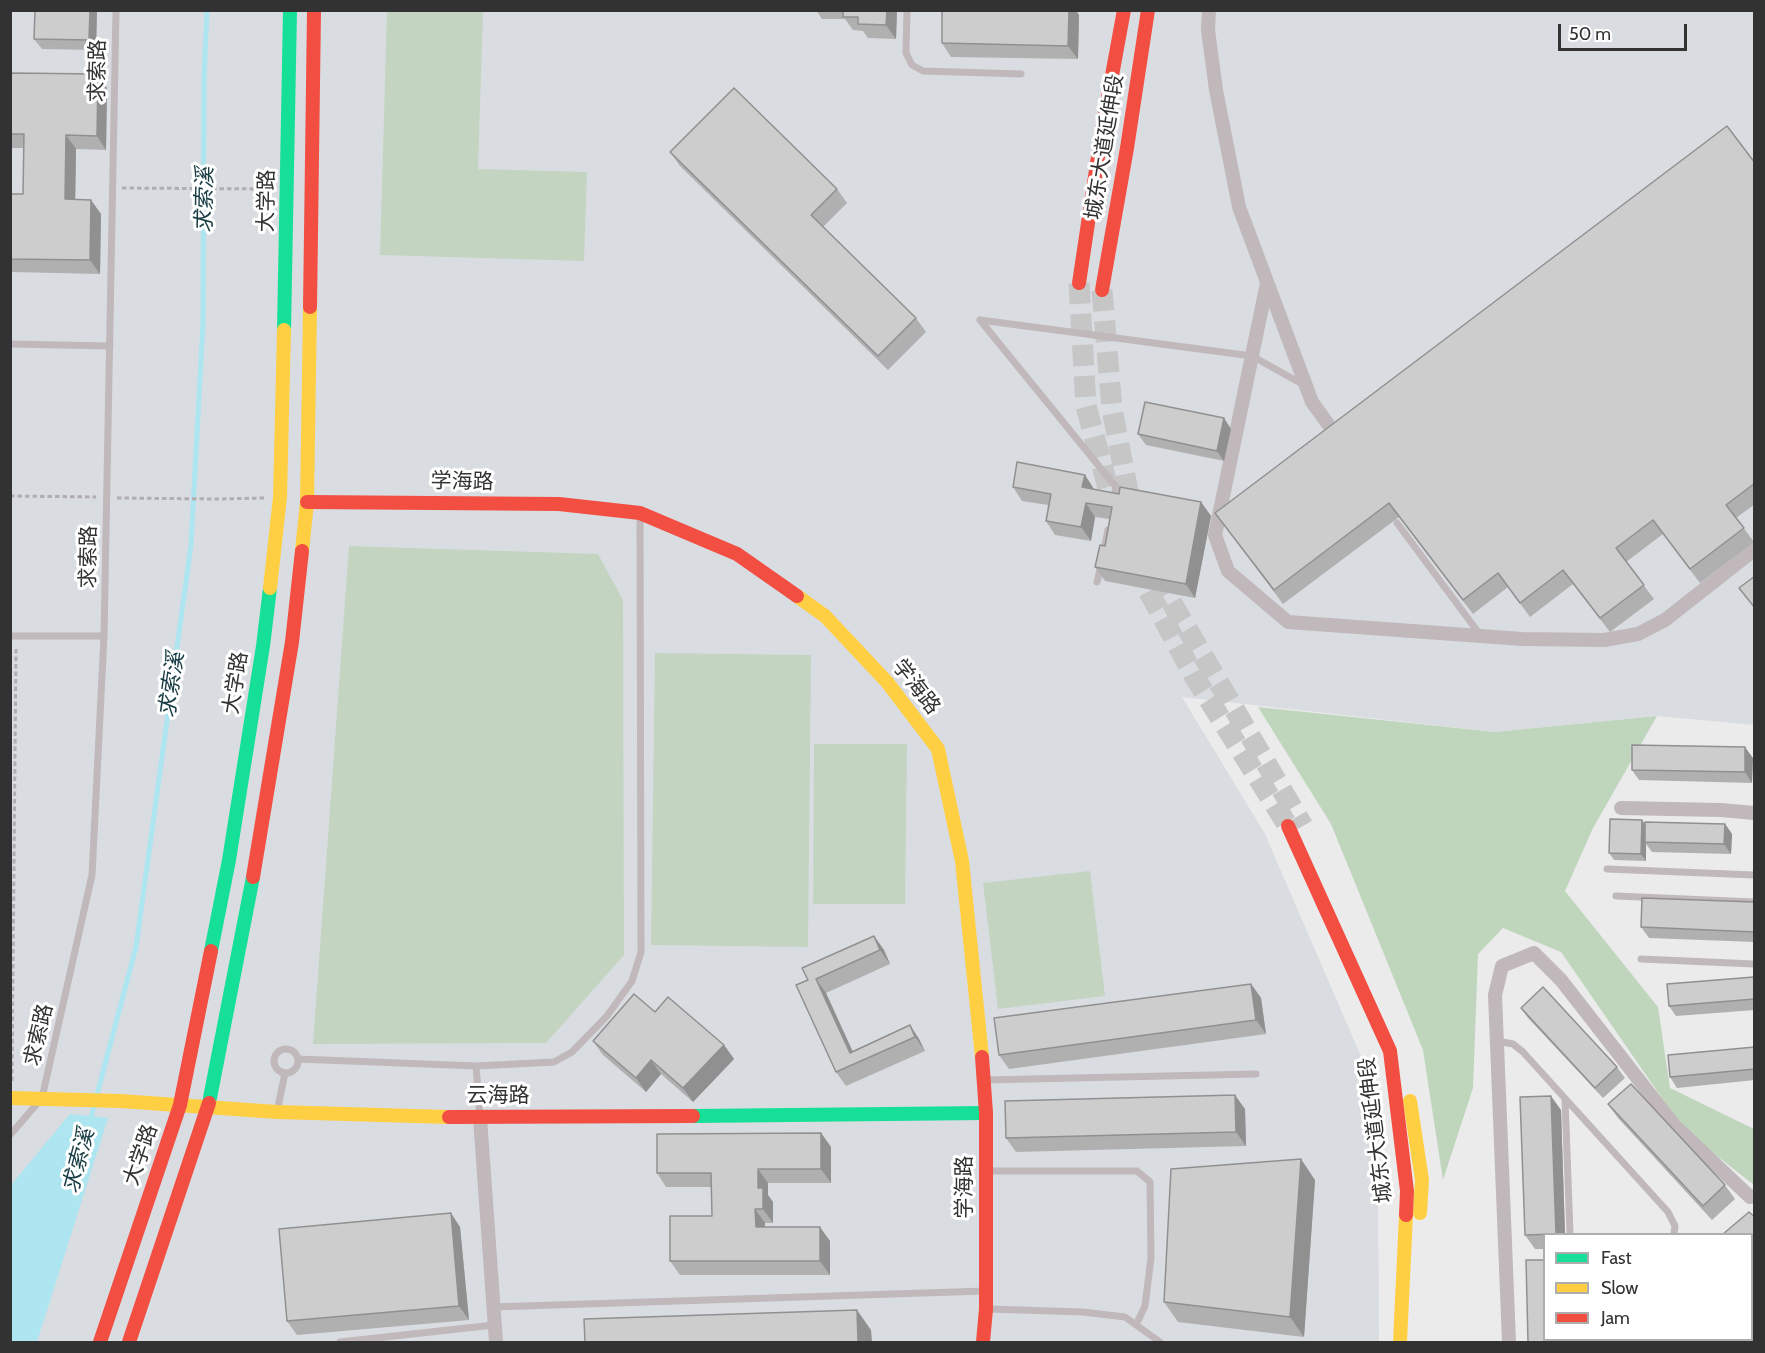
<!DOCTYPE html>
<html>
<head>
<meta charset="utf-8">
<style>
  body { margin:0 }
  #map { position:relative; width:1765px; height:1353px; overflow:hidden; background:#ebebec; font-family:Cabin,sans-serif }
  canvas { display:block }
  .frame { position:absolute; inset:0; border:12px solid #323233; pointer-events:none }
  .legend { position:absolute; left:1543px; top:1233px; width:210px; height:108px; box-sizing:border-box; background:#fff; border:2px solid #adadad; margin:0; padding:8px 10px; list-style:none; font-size:18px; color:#323233 }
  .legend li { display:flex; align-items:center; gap:12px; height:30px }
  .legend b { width:30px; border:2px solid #adadad }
  .scale { position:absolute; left:1558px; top:24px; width:129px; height:27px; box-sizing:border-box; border:3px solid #323233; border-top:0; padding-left:8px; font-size:18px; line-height:21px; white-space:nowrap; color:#323233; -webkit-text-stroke:4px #fff; paint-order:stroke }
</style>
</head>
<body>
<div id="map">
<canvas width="1765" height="1353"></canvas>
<div class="frame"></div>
<ul class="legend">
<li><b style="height:8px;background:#16e098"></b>Fast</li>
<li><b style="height:8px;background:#ffcf43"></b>Slow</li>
<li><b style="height:8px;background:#f24e42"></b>Jam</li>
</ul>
<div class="scale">50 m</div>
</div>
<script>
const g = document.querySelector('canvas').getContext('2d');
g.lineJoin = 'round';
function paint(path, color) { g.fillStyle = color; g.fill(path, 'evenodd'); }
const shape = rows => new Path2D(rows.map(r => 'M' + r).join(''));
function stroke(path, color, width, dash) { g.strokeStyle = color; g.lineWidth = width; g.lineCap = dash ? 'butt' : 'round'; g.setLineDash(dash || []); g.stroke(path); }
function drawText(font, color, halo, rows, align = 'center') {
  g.font = font + ' Cabin,"Noto Sans SC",sans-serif'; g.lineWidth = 6; g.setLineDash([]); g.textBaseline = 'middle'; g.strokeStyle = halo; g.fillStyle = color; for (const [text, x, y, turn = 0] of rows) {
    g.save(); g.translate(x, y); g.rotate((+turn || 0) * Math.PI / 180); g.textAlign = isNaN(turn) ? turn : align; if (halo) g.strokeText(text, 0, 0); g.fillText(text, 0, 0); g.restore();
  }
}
paint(shape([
  [10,11,1754,11,1754,725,1657,716,1495,732,1182,697,1265,834,1373,1084,1378,1180,1379,1342,11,1342]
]), '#d9dde2');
paint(shape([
  [387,11,483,11,478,169,587,172,584,261,380,255],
  [349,546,598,554,623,600,624,955,546,1043,313,1044],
  [655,653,811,655,808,947,651,945],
  [814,744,907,744,905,904,813,904],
  [1090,871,1105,996,998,1009,983,883]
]), '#c3d5c1');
paint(shape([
  [1258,707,1495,732,1657,716,1593,828,1565,891,1658,1007,1670,1088,1754,1129,1754,1185,1684,1130,1561,952,1503,928,1478,954,1473,1088,1443,1180,1423,1050,1331,824]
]), '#bfd6bd');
paint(shape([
  [70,1114,108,1118,37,1342,11,1342,11,1185]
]), '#ade5f0');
stroke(shape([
  [90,1121,136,947,191,545,203,323,204,79,207,10]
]), '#ade5f0', 5);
stroke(shape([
  [1079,283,1086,406,1117,521],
  [1102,290,1112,409,1133,517],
  [1134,564,1194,676,1288,826],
  [1156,576,1303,826]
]), '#c6c6c7', 21, [21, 10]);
stroke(shape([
  [122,188,272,189],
  [10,496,96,497],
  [117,498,217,499,264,498],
  [12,1081,16,647]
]), '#b2adaf', 3, [4.5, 3]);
stroke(shape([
  [907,10,906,53,912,65,923,71,1021,74],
  [980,320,1252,356,1304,385],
  [980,320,1116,487,1114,497],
  [10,344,110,346],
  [1397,523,1481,636],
  [1103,554,1108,530],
  [1097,582,1101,565],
  [10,636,104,636],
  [1607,869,1754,875],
  [1616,896,1754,902],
  [1641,959,1754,964],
  [1497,1041,1513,1044,1523,1052,1668,1212,1675,1226,1674,1234],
  '274 1061a12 12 0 1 1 24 0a12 12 0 1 1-24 0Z',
  [298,1059,476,1066],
  [984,1080,1256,1074],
  [1565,1099,1570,1234],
  [277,1112,285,1073],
  [480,1118,476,1066,554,1062,572,1052,607,1016,632,981,641,952,640,515],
  [10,1135,42,1098,92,875,104,636,116,10],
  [986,1171,1137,1171,1150,1182,1151,1258,1145,1306,1136,1325],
  [493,1307,985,1291],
  [989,1309,1083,1312,1125,1317,1160,1342],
  [340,1342,494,1325],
  [1574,1342,1574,1340]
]), '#c0b8ba', 7);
stroke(shape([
  [1209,10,1208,30,1216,90,1239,207,1312,402,1328,424],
  [1267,283,1215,535,1228,571,1288,622,1522,639,1604,640,1638,634,1665,620,1754,550],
  [1621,808,1721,810,1754,813],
  [480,1118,496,1342],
  [1509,1342,1495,995,1502,966,1534,953,1561,980,1674,1125,1750,1197,1754,1196]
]), '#c0b8ba', 14);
stroke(shape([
  [284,330,290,10],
  [211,951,229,860,263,646,270,588],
  [209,1103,253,877],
  [693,1116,986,1113]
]), '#16e098', 14);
stroke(shape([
  [302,551,307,502,310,307],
  [270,588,280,497,284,330],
  [797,596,825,616,887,682,938,749,962,861,982,1057],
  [10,1098,120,1101,277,1112,449,1117],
  [1410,1101,1422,1180,1420,1213],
  [1400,1342,1406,1215]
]), '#ffcf43', 14);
stroke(shape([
  [1079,283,1102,130,1124,10],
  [1102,290,1127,148,1148,10],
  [310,307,314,10],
  [307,502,559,504,640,513,737,554,797,596],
  [1288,826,1390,1051,1407,1191,1406,1215],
  [253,877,292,642,302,551],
  [982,1057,986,1113,986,1309,983,1342],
  [449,1117,693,1116],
  [100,1342,180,1105,211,951],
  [129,1342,209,1103]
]), '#f24e42', 14);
paint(shape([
  [97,10,96,50,42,49,34,39],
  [816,10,897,10,896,39,868,38,863,31,853,30,845,19,822,19],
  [1079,15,1078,59,951,57,942,43],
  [10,73,107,88,106,150,76,149,75,200,101,214,100,274,10,272,10,194,23,194,23,148,10,148],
  [670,152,837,189,847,203,823,227,916,318,926,332,888,370,680,166],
  [1755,163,1755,504,1736,518,1754,542,1700,583,1663,534,1626,562,1654,599,1610,632,1573,584,1530,617,1508,587,1473,614,1399,517,1283,604,1215,513],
  [1231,429,1224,461,1146,445,1138,434],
  [1013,487,1094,489,1094,490,1119,494,1201,502,1211,516,1195,598,1105,581,1095,567,1105,546,1110,519,1095,517,1091,541,1055,535,1046,521,1048,505,1022,501],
  [1753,758,1752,783,1639,780,1632,770],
  [1725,824,1732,834,1731,854,1652,852,1646,844,1646,861,1614,860,1609,853,1645,825],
  [1755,902,1755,942,1649,938,1641,927],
  [874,936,884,950,890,964,826,993,852,1051,910,1025,919,1039,925,1051,846,1086,836,1072,808,980],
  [1755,977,1755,1010,1676,1016,1669,1006],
  [1251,984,1261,998,1266,1034,1009,1069,999,1055],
  [1521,1008,1617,1067,1625,1078,1603,1098,1528,1018],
  [655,1012,724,1045,734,1059,693,1102,661,1074,646,1092,603,1055,593,1041],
  [1755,1047,1755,1080,1677,1088,1670,1077],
  [1608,1104,1725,1185,1735,1199,1712,1220,1618,1118],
  [1245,1109,1246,1146,1016,1152,1006,1138],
  [1561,1110,1565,1234,1545,1234,1545,1249,1535,1249,1525,1235],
  [821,1133,831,1147,831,1183,768,1183,768,1195,773,1202,773,1223,765,1223,765,1227,830,1241,830,1275,680,1275,670,1261,712,1216,712,1187,666,1187,657,1173],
  [1315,1180,1304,1337,1178,1322,1164,1302],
  [1755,1217,1755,1273,1752,1276,1752,1234],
  [460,1227,469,1320,297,1335,287,1321],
  [1614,1340,1678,1340,1675,1342,1616,1342]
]), '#b0b0b0');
paint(shape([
  [90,10,97,10,96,50,89,40],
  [887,10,897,10,896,39,886,25],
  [1069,10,1076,10,1079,15,1078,59,1068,46],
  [98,74,107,88,106,150,97,136],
  [66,135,76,149,75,213,65,199],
  [91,200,101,214,100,274,90,260],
  [1224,418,1231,429,1224,461,1217,451],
  [1085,475,1094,489,1092,501,1082,487],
  [1201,502,1211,516,1195,598,1186,584],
  [1086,503,1095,517,1091,541,1081,527],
  [1745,747,1753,758,1752,783,1745,772],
  [1642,820,1647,827,1645,842,1646,844,1646,861,1641,854],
  [1725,824,1732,834,1731,854,1724,844],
  [874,936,884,950,890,964,880,950],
  [816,979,826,993,858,1063,850,1053],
  [1251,984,1261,998,1266,1034,1256,1020],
  [910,1025,919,1039,925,1051,915,1037],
  [724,1045,734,1059,693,1102,683,1088],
  [651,1060,661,1074,646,1092,636,1078],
  [1235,1095,1245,1109,1246,1146,1236,1132],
  [1551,1096,1561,1110,1565,1234,1556,1234],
  [821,1133,831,1147,831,1183,821,1169],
  [1301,1159,1315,1180,1304,1337,1290,1317],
  [758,1169,768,1183,768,1195,773,1202,773,1223,763,1209,758,1188],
  [755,1209,765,1223,765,1241,756,1227],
  [451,1213,460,1227,469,1320,459,1306],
  [820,1227,830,1241,830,1275,820,1261],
  [857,1310,871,1330,872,1342,858,1342],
  [1559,1340,1566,1340,1566,1342,1559,1342]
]), '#909090');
const building = shape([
  [35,10,90,10,89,40,34,39,35,10],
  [843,10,887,10,886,25,858,24,858,17,843,17,843,10],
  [942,10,1069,10,1068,46,942,43,942,10],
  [10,73,98,74,97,136,66,135,65,199,91,200,90,260,10,259,10,194,23,194,24,134,10,134,10,73],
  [734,88,837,189,811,215,916,318,878,356,670,152,734,88],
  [1727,126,1755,163,1755,483,1726,505,1744,528,1690,569,1653,520,1616,548,1644,585,1600,618,1563,570,1520,603,1498,573,1463,600,1389,503,1274,590,1215,513,1727,126],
  [1145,402,1224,418,1217,451,1138,434,1145,402],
  [1017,462,1085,475,1082,487,1119,494,1120,487,1201,502,1186,584,1095,567,1100,545,1105,546,1112,507,1086,503,1081,527,1046,521,1051,494,1013,487,1017,462],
  [1755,576,1755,608,1739,588,1755,576],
  [1632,745,1745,747,1745,772,1632,770,1632,745],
  [1610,819,1642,820,1641,854,1609,853,1610,819],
  [1645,822,1725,824,1724,844,1645,842,1645,822],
  [1642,898,1755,902,1755,932,1641,927,1642,898],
  [874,936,880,950,816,979,850,1053,910,1025,915,1037,836,1072,796,985,808,980,802,968,874,936],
  [1754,977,1755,999,1669,1006,1667,984,1754,977],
  [1251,984,1256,1020,999,1055,994,1018,1251,984],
  [1543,987,1617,1067,1595,1088,1521,1008,1543,987],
  [634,994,655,1012,668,997,724,1045,683,1088,651,1060,636,1078,593,1041,634,994],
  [1755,1047,1755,1069,1670,1077,1668,1055,1755,1047],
  [1631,1084,1725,1185,1703,1206,1608,1104,1631,1084],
  [1235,1095,1236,1132,1006,1138,1005,1101,1235,1095],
  [1551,1096,1556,1234,1525,1235,1520,1097,1551,1096],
  [821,1133,821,1169,758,1169,758,1188,763,1188,763,1209,755,1209,756,1227,820,1227,820,1261,670,1261,670,1216,712,1216,711,1173,657,1173,657,1134,821,1133],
  [1301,1159,1290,1317,1164,1302,1171,1169,1301,1159],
  [1749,1212,1755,1217,1755,1251,1752,1253,1752,1234,1723,1234,1749,1212],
  [451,1213,459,1306,287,1321,279,1229,451,1213],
  [1526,1260,1545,1260,1545,1340,1559,1340,1559,1342,1528,1342,1526,1260],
  [857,1310,858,1342,585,1342,584,1319,857,1310],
  [1614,1340,1653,1340,1649,1342,1617,1342,1614,1340]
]);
paint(building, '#cdcdcd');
stroke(building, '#909090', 1.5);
drawText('21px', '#323233', '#fff', [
  ["求索路",98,71,-89],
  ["城东大道延伸段",1105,147,-81],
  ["大学路",267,201,-89],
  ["学海路",462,482,1],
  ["求索路",89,557,-89],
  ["大学路",236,683,-81],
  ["学海路",916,687,52],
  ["求索路",39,1035,-77],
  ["云海路",498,1096],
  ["城东大道延伸段",1376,1130,-97],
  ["大学路",141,1155,-71],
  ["学海路",965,1187,-90]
]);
drawText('italic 22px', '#183d44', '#fff', [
  ["求索溪",205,200,-89],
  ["求索溪",172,685,-82],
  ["求索溪",79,1161,-75]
]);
</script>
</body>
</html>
